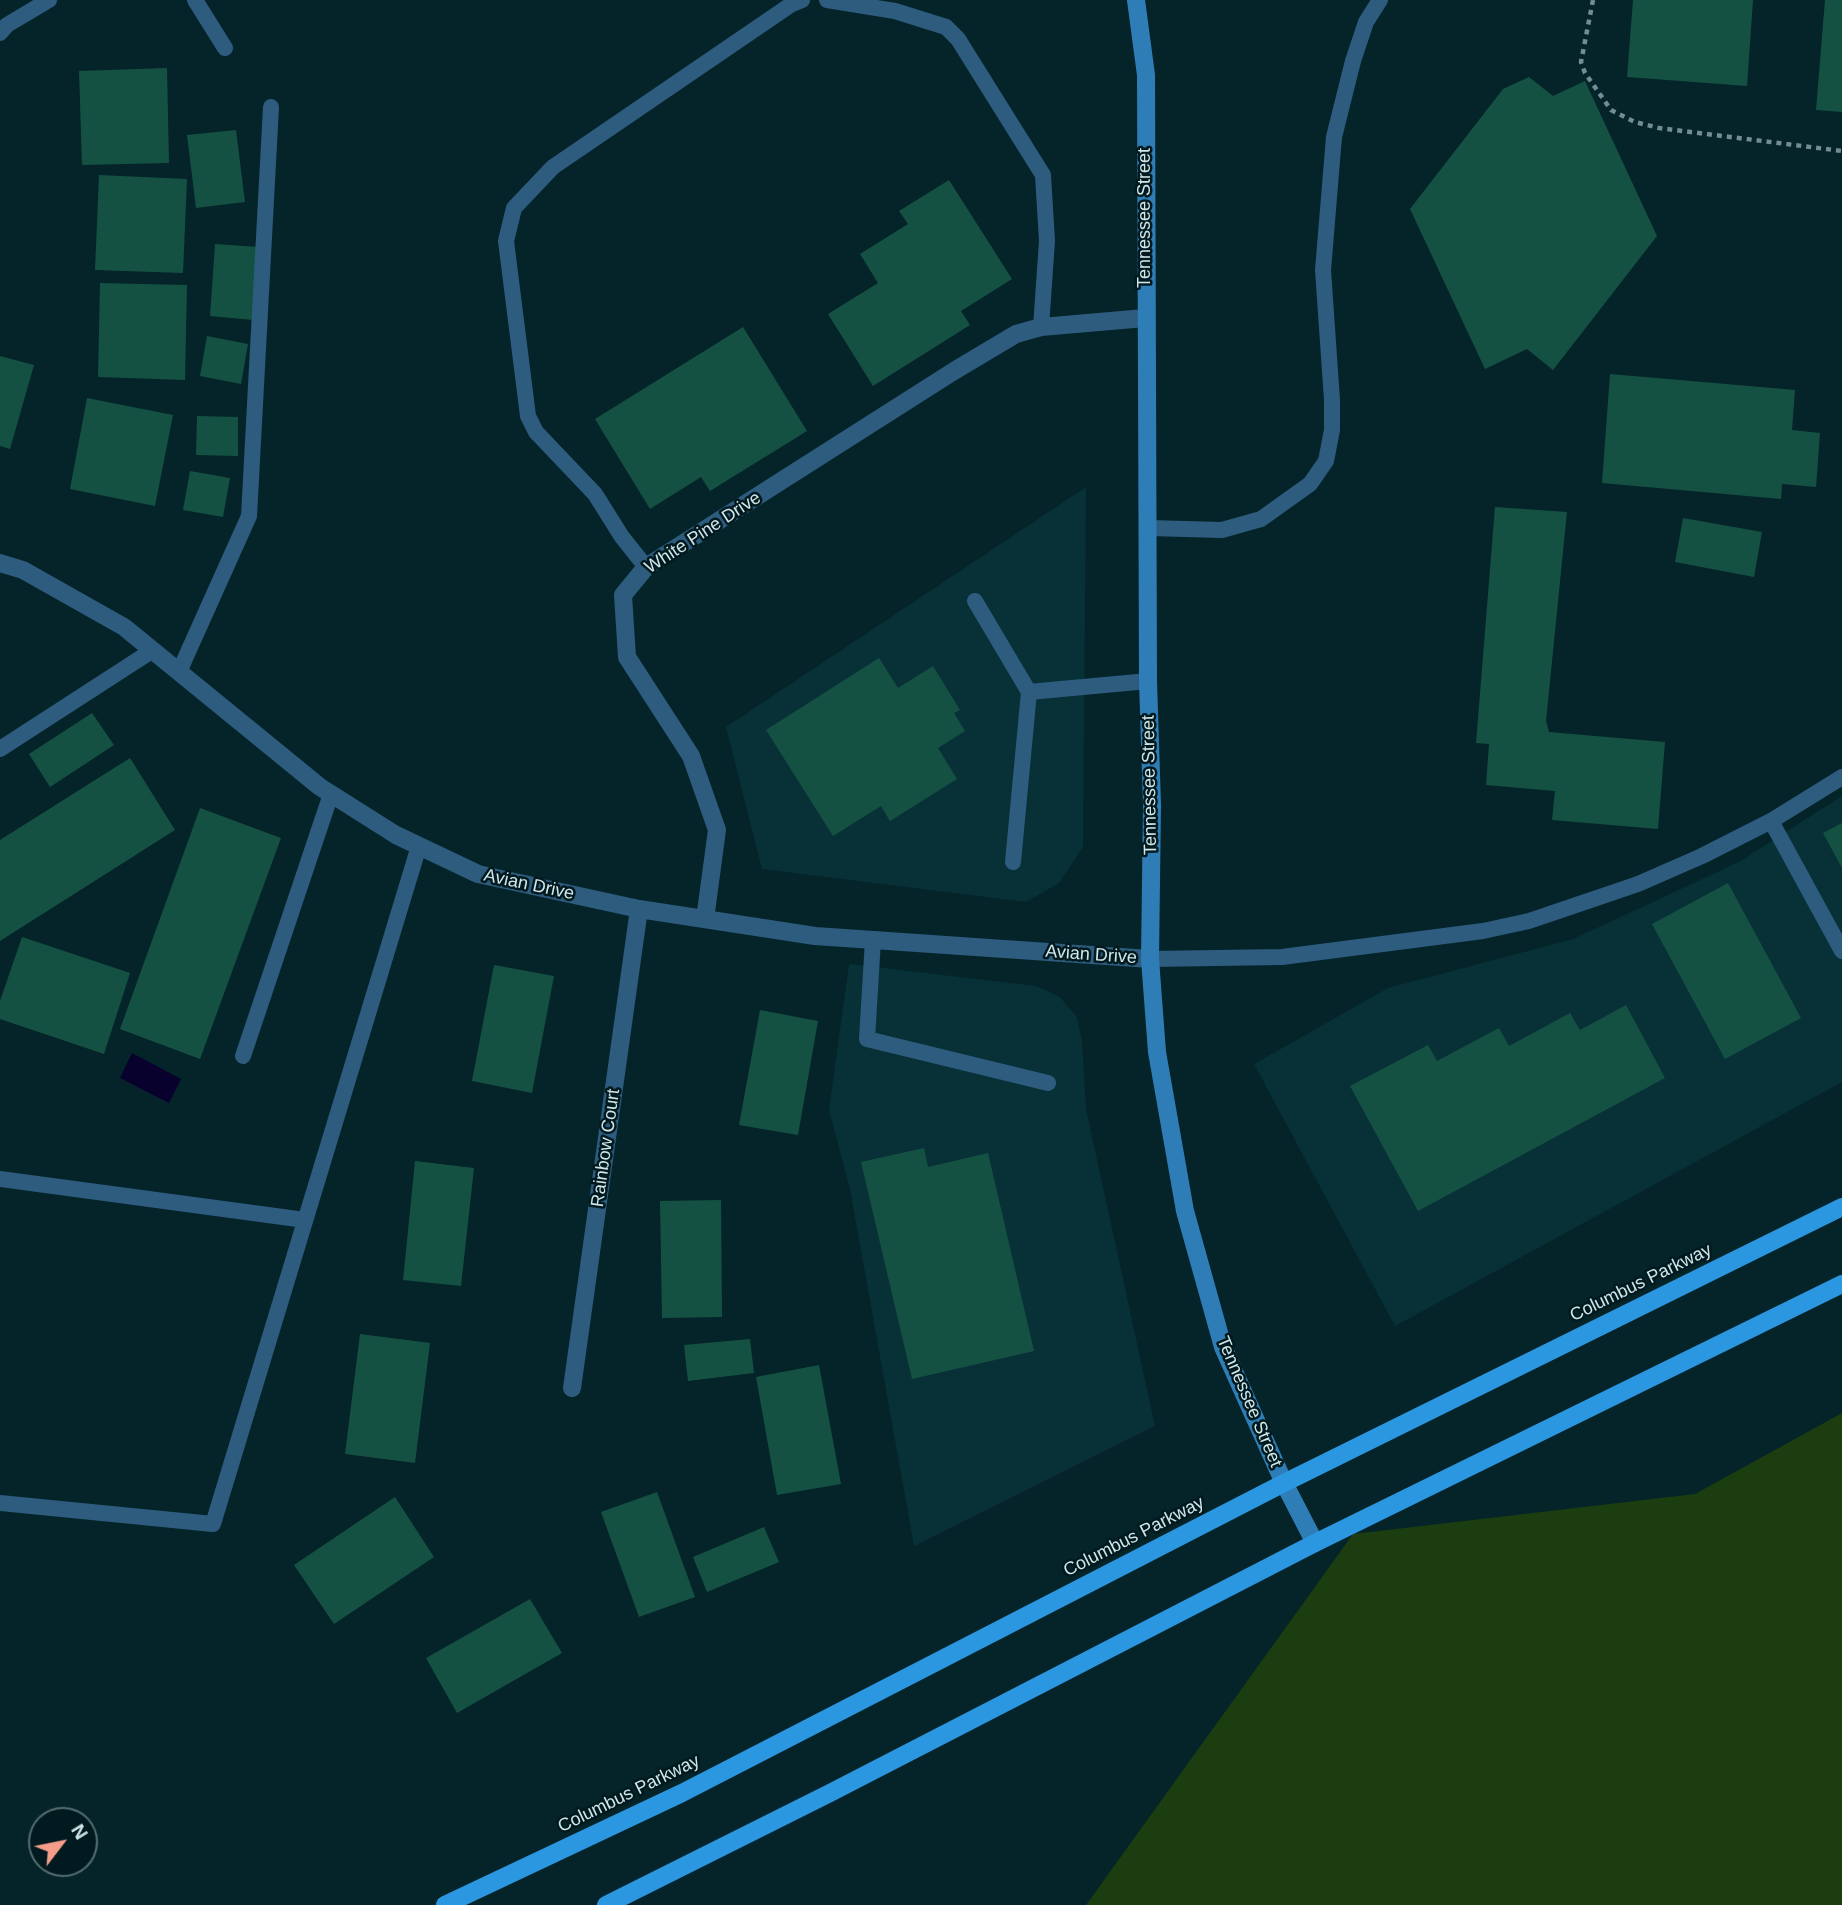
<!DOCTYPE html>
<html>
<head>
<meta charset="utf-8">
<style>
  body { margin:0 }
  #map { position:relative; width:1842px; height:1905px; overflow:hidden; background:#042429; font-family:Helvetica,sans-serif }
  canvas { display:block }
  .north { position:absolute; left:28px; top:1807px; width:70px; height:70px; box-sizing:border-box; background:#001a1f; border:2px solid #546c70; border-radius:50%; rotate:58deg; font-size:19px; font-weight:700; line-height:28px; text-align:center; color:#d1e6e9 }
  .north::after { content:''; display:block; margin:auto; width:24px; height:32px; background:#f49e89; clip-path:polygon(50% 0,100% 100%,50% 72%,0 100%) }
</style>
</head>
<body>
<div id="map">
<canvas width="1842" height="1905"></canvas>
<div class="north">N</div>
</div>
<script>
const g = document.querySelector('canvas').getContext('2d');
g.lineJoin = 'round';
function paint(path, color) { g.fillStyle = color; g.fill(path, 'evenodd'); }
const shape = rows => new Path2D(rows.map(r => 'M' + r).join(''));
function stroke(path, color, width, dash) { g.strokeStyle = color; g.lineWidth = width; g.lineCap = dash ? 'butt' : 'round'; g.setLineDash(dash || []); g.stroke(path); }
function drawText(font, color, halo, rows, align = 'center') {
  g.font = font + ' Helvetica,sans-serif'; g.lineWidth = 5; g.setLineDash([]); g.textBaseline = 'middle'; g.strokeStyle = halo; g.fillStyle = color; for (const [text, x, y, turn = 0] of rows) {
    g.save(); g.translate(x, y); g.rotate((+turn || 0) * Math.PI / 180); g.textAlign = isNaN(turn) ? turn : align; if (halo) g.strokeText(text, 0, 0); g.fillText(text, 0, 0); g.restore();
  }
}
paint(shape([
  [1086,487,1083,847,1059,883,1026,902,762,869,726,727],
  [1842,796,1842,1082,1395,1326,1254,1064,1388,988,1573,939,1739,862],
  [849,964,1036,986,1060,997,1077,1017,1082,1041,1086,1109,1155,1426,914,1546,850,1189,829,1110]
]), '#073137');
paint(shape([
  [1842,1413,1842,1905,1086,1905,1353,1534,1695,1494]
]), '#1b3d10');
paint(shape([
  [132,1053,181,1079,169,1103,120,1078]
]), '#08012e');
paint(shape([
  [1633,0,1753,0,1747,86,1627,77],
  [1825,0,1842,0,1842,112,1816,110],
  [167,68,169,163,82,165,79,71],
  [1529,77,1553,96,1585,81,1657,236,1553,370,1527,349,1485,369,1410,209,1503,89],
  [236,130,245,202,196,208,187,135],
  [99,175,187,179,183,273,95,270],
  [949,180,1012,279,961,311,970,325,873,386,828,314,878,283,860,254,908,224,899,211],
  [215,244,259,247,253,320,210,316],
  [100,283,187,285,185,380,98,377],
  [743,327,807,431,710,491,701,477,650,509,595,419],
  [207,336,248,344,241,384,200,376],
  [0,356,34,365,10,449,0,446],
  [1610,374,1795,390,1792,430,1820,433,1816,487,1782,484,1781,499,1602,483],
  [87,398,173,415,155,506,70,489],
  [197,416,238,417,238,456,196,455],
  [190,471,230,478,223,517,183,510],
  [1495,507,1567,512,1546,721,1549,732,1665,742,1658,829,1552,820,1555,791,1486,785,1489,744,1476,743],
  [1683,518,1762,532,1754,577,1675,562],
  [879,658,898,688,933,666,960,710,954,713,965,731,938,748,957,779,890,821,881,806,833,836,766,730],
  [92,713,114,745,50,787,29,754],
  [130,758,175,830,0,941,0,840],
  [200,808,281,838,200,1059,120,1029],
  [1842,823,1842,868,1823,833],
  [1728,883,1801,1018,1725,1059,1652,924],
  [22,937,130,973,104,1054,0,1019,0,1001],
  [494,965,554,976,532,1093,472,1081],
  [1626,1005,1665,1078,1418,1211,1350,1086,1428,1045,1437,1061,1499,1028,1509,1046,1570,1013,1580,1030],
  [760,1010,818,1021,798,1135,739,1125],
  [924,1148,928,1167,988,1153,1034,1351,912,1379,861,1162],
  [415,1161,474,1168,461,1286,403,1280],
  [721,1200,722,1317,662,1318,660,1201],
  [360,1334,430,1343,415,1463,345,1454],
  [750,1339,754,1373,688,1381,684,1345],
  [819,1365,841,1484,777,1495,756,1377],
  [657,1492,695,1597,639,1617,601,1512],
  [395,1497,434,1557,334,1624,294,1565],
  [764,1527,779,1562,707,1592,693,1557],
  [530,1599,562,1653,457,1713,426,1658]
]), '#155143');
stroke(shape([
  [1593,0,1581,62,1585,73,1611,110,1635,122,1659,128,1842,151]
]), '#738d91', 4.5, [5, 5]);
stroke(shape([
  [195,0,225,48],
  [827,0,895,11,946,27,958,39,1043,175,1047,241,1041,327],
  [0,33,7,25,49,0],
  [1149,528,1222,530,1261,519,1310,484,1326,461,1332,430,1332,400,1323,270,1334,137,1353,61,1366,22,1380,0],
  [646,567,622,537,595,494,536,432,528,416,506,241,514,208,553,167,792,4,802,0],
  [975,601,1029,692],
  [179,672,249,516,271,107],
  [0,749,153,650],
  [1771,821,1842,951],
  [1013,862,1029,692,1148,681],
  [873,940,867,1039,1048,1083],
  [1150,959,1282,957,1483,931,1529,921,1638,884,1702,856,1771,821,1842,777],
  [243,1056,331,794],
  [0,1179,305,1220],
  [0,1503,213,1524,419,846]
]), '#2e5c7f', 16);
stroke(shape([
  [0,563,23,570,124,627,320,787,396,835,478,874,639,909,815,936,1150,959],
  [705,919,717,830,691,756,627,657,623,595,646,567,954,371,1016,334,1041,327,1145,318],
  [572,1388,639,909]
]), '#2e5c7f', 18);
stroke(shape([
  [1136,0,1146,75,1148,681,1152,805,1150,959,1157,1052,1185,1211,1223,1347,1284,1483,1315,1543]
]), '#2f7db6', 18);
stroke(shape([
  [445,1905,682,1793,1284,1483,1842,1207],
  [606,1905,830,1793,1315,1543,1842,1284]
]), '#2b97e0', 18);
drawText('18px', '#d1e6e9', '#001a1f', [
  ["Tennessee Street",1145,218,-90],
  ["White Pine Drive",703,533,-33],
  ["Tennessee Street",1150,785,-91],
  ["Avian Drive",529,885,12],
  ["Avian Drive",1091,955,4],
  ["Rainbow Court",606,1148,-82],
  ["Columbus Parkway",1641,1283,-26],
  ["Tennessee Street",1249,1402,67],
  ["Columbus Parkway",1134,1537,-27],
  ["Columbus Parkway",629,1794,-26]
]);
</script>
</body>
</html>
